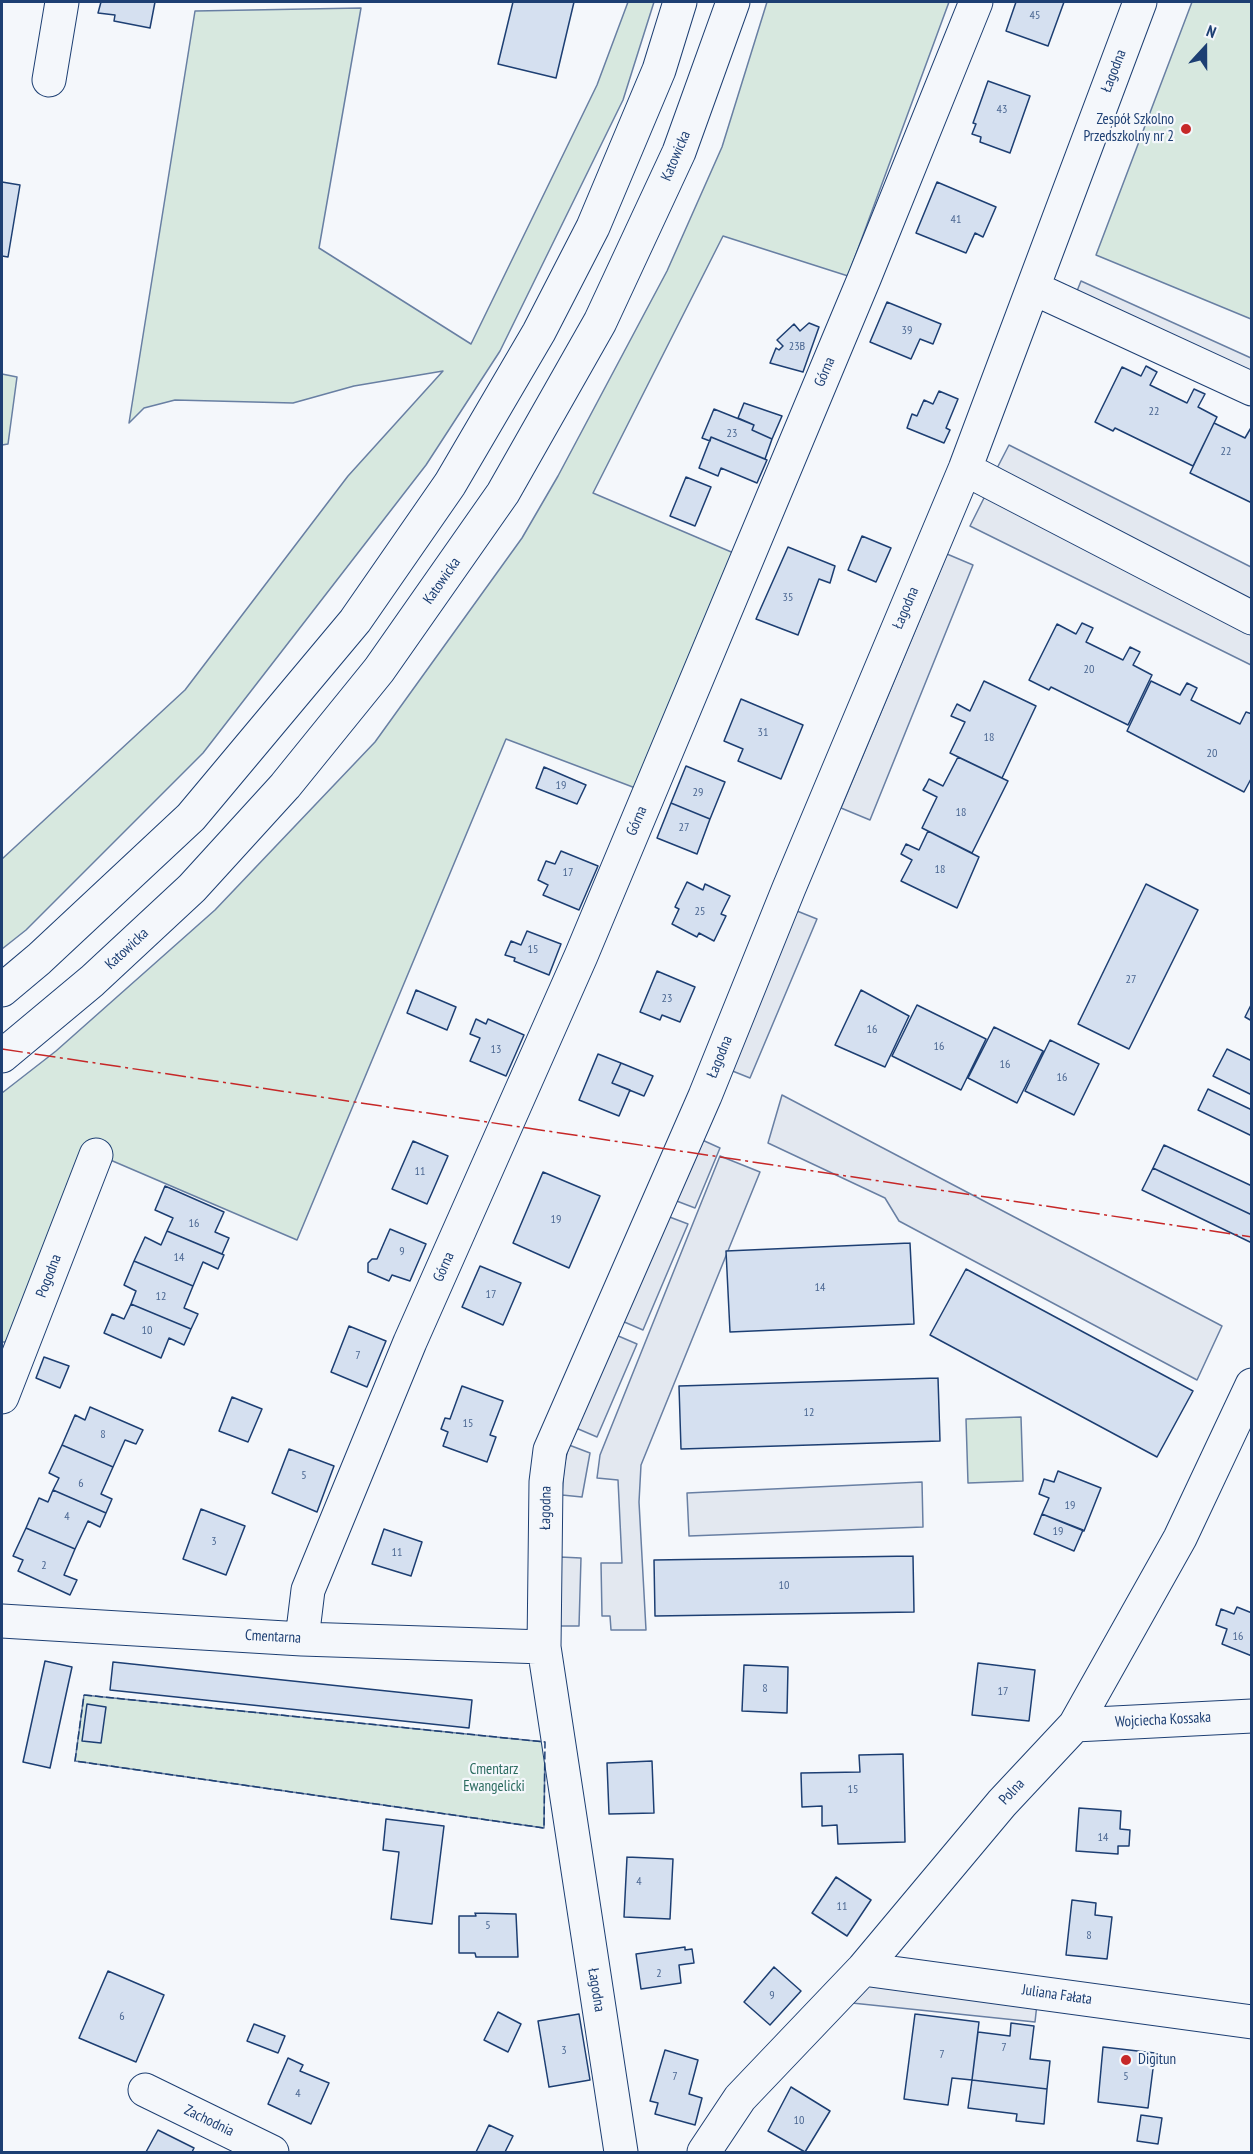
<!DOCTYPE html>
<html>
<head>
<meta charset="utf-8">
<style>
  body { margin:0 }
  #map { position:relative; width:1253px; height:2154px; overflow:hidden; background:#f4f7fb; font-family:"PT Sans Narrow",sans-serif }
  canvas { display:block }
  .frame { position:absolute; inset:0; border:3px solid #1d3f73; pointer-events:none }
  .north { position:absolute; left:1175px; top:18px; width:60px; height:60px; -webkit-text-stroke:4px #f4f7fb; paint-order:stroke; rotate:21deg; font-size:16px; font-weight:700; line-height:24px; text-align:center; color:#1d3f73 }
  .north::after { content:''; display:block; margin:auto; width:21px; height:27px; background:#1d3f73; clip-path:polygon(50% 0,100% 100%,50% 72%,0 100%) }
</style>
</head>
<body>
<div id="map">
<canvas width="1253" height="2154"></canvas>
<div class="frame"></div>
<div class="north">N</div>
</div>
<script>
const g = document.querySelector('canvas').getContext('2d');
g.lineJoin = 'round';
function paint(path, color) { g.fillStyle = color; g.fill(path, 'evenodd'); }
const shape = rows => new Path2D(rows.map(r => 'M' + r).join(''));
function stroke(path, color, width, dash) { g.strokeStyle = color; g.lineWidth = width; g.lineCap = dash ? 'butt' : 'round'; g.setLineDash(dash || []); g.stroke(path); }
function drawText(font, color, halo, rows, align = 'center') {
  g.font = font + ' "PT Sans Narrow",sans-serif'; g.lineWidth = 4.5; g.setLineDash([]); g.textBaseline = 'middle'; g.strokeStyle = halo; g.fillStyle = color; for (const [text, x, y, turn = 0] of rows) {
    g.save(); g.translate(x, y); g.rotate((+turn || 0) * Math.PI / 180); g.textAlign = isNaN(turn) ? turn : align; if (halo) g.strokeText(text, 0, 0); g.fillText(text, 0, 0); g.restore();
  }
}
const green = shape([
  [628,2,654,2,623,100,500,351,426,465,203,753,26,930,2,949,2,859,185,690,348,476,443,371,354,386,293,403,175,400,144,408,129,423,195,11,361,8,319,248,471,344,597,85,628,2],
  [767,2,949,2,848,276,723,236,593,493,736,554,638,789,506,739,297,1240,87,1150,6,1342,2,1342,2,1093,56,1051,215,910,375,742,522,538,558,476,667,271,722,147,767,2],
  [1192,2,1251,2,1251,319,1096,255,1192,2],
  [2,374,17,377,8,444,2,445,2,374],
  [1021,1417,1023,1481,968,1483,966,1419,1021,1417],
  [84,1695,545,1742,544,1828,75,1761,84,1695]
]);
paint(green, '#d7e8df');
stroke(green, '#687fa3', 1.5);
const parking = shape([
  [1081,281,1251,358,1251,389,1071,306,1081,281],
  [1009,445,1251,567,1251,606,993,476,1009,445],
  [985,496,1251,628,1251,665,970,526,985,496],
  [947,554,973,565,870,820,841,808,947,554],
  [797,911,817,919,750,1078,730,1070,797,911],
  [782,1095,1222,1326,1197,1380,899,1221,885,1198,768,1143,782,1095],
  [700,1139,720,1148,695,1208,674,1200,700,1139],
  [720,1156,760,1172,641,1465,639,1502,646,1630,611,1630,610,1616,602,1616,601,1563,622,1563,618,1480,597,1478,600,1455,720,1156],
  [667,1216,688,1224,643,1330,622,1321,667,1216],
  [616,1335,637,1344,597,1437,576,1428,616,1335],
  [569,1445,590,1453,582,1497,562,1495,564,1466,569,1445],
  [922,1482,923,1527,689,1536,687,1493,922,1482],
  [560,1557,581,1558,579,1626,558,1626,560,1557],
  [868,1982,1037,2004,1035,2022,852,2003,868,1982]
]);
paint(parking, '#e3e8f0');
stroke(parking, '#687fa3', 1.5);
const building = shape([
  [101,2,155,2,150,28,114,21,115,15,98,13,101,2],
  [513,2,574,2,556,78,498,64,513,2],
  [1016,2,1064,2,1048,46,1006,31,1016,2],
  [988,81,1030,96,1010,153,980,142,981,137,972,134,976,124,973,123,988,81],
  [2,182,20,185,8,257,2,256,2,182],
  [937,182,996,207,983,237,975,233,966,253,916,233,937,182],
  [887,302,941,324,933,344,920,339,911,359,870,342,887,302],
  [809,323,819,327,803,372,770,363,776,348,779,350,783,346,777,340,794,324,800,331,809,323],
  [1146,366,1157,372,1150,385,1187,403,1194,389,1205,394,1198,407,1217,417,1193,466,1115,428,1113,431,1095,422,1122,367,1141,376,1146,366],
  [939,391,958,399,946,428,950,430,944,443,907,428,912,414,917,416,924,400,933,404,939,391],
  [744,403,782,416,772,439,752,430,754,425,738,418,744,403],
  [714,409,754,425,752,430,772,439,765,459,711,437,710,441,702,438,714,409],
  [1214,423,1245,438,1252,426,1252,503,1190,473,1214,423],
  [711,437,767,460,757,483,721,468,718,476,699,468,711,437],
  [686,477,711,487,695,526,670,516,686,477],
  [862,536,891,548,876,582,848,570,862,536],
  [788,547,835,566,830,583,819,579,798,635,756,619,788,547],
  [1082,623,1093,628,1086,642,1123,660,1130,647,1140,652,1133,665,1152,675,1128,725,1051,687,1049,690,1029,680,1057,624,1076,634,1082,623],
  [984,681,1036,706,1002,778,950,753,965,722,951,716,957,704,970,711,984,681],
  [1151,681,1180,695,1187,683,1197,688,1191,700,1240,724,1246,712,1252,714,1252,777,1244,792,1127,731,1151,681],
  [741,699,803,725,781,779,738,761,743,749,724,741,741,699],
  [958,757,1008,781,972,853,922,828,937,797,923,790,926,785,929,779,943,786,958,757],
  [686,766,725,782,710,819,671,803,686,766],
  [544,767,586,785,577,804,536,788,544,767],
  [671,803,710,819,697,854,657,838,671,803],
  [928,831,979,857,957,908,901,881,912,860,901,854,906,844,919,850,928,831],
  [561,851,598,866,579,910,543,895,548,885,538,880,546,861,555,864,561,851],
  [687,882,703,890,705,884,730,896,721,914,726,916,714,941,699,933,697,937,672,924,679,909,675,907,687,882],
  [1146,884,1198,910,1129,1049,1078,1024,1146,884],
  [527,931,561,944,549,975,514,961,515,958,505,955,511,941,521,945,527,931],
  [657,971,695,987,680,1022,662,1015,660,1020,640,1012,657,971],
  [416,990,456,1007,447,1030,407,1013,416,990],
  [861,990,909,1016,885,1067,835,1045,861,990],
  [1252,1003,1252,1021,1245,1017,1252,1003],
  [917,1005,986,1039,961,1090,892,1056,917,1005],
  [476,1019,486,1024,488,1019,524,1035,506,1076,470,1061,480,1038,470,1034,476,1019],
  [994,1027,1043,1051,1017,1103,968,1078,994,1027],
  [1050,1040,1099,1064,1074,1115,1025,1091,1050,1040],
  [1227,1049,1252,1061,1252,1095,1213,1076,1227,1049],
  [598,1054,621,1063,612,1083,630,1090,619,1116,579,1100,598,1054],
  [621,1063,653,1076,644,1096,612,1083,621,1063],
  [1208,1089,1252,1110,1252,1136,1198,1110,1208,1089],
  [413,1141,448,1156,427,1204,392,1189,413,1141],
  [1164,1145,1252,1186,1252,1215,1153,1168,1164,1145],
  [1153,1168,1252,1215,1252,1243,1142,1190,1153,1168],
  [543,1172,600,1196,569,1268,513,1243,543,1172],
  [165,1186,224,1212,215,1232,229,1238,222,1254,167,1231,173,1218,155,1210,165,1186],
  [390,1229,426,1244,410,1281,392,1275,389,1281,368,1272,368,1263,372,1259,377,1259,390,1229],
  [167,1231,224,1255,218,1269,203,1262,193,1286,134,1261,145,1237,161,1245,167,1231],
  [910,1243,914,1324,730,1332,726,1251,910,1243],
  [134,1261,193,1286,184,1308,198,1314,191,1329,131,1304,136,1291,124,1285,134,1261],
  [480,1266,521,1283,503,1325,462,1307,480,1266],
  [966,1269,1193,1391,1157,1457,930,1335,966,1269],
  [131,1304,191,1329,184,1345,169,1338,161,1358,104,1333,112,1314,124,1319,131,1304],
  [349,1326,386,1341,367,1387,331,1372,349,1326],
  [44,1357,69,1366,60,1388,36,1378,44,1357],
  [938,1378,940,1441,681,1449,679,1386,938,1378],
  [462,1386,503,1401,490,1435,496,1437,487,1462,443,1446,448,1432,441,1429,445,1418,450,1419,462,1386],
  [232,1397,262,1409,248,1442,219,1431,232,1397],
  [90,1407,143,1430,136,1444,125,1440,113,1467,62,1445,75,1415,85,1420,90,1407],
  [62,1445,113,1467,101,1494,112,1499,106,1513,53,1490,59,1478,49,1473,62,1445],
  [289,1449,334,1466,317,1512,272,1493,289,1449],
  [1058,1471,1101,1488,1084,1531,1042,1514,1049,1498,1039,1494,1044,1479,1054,1482,1058,1471],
  [53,1490,106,1513,100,1527,88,1521,75,1549,26,1528,39,1498,48,1502,53,1490],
  [201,1509,245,1526,226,1575,183,1559,201,1509],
  [1042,1514,1083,1530,1074,1551,1034,1534,1042,1514],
  [26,1528,75,1549,64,1575,77,1580,70,1595,18,1571,23,1560,13,1556,26,1528],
  [384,1529,422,1542,411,1576,372,1564,384,1529],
  [913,1556,914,1612,655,1616,654,1560,913,1556],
  [1237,1607,1252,1613,1252,1656,1222,1644,1227,1629,1216,1625,1221,1609,1234,1614,1237,1607],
  [45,1661,72,1667,50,1768,23,1762,45,1661],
  [113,1662,472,1700,469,1728,110,1690,113,1662],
  [978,1663,1035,1670,1029,1721,972,1715,978,1663],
  [744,1665,788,1667,787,1713,742,1711,744,1665],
  [87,1704,106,1707,101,1743,82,1741,87,1704],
  [903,1754,905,1842,838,1844,837,1825,822,1826,822,1806,802,1807,801,1773,860,1772,859,1755,903,1754],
  [652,1761,654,1813,609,1814,607,1763,652,1761],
  [1079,1808,1121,1811,1120,1829,1130,1830,1129,1846,1118,1846,1118,1854,1076,1851,1079,1808],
  [386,1819,444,1826,432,1924,391,1919,399,1852,383,1850,386,1819],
  [627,1857,673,1859,670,1919,624,1917,627,1857],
  [836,1877,871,1900,847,1936,812,1913,836,1877],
  [1072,1900,1096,1903,1095,1915,1112,1917,1107,1959,1066,1955,1072,1900],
  [475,1913,516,1914,518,1957,476,1957,475,1953,459,1953,459,1916,476,1916,475,1913],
  [685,1947,685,1950,692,1949,694,1963,679,1965,681,1983,641,1989,636,1954,685,1947],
  [774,1967,801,1991,770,2025,744,2002,774,1967],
  [108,1971,164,1995,136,2062,79,2038,108,1971],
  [498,2012,521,2024,508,2052,484,2040,498,2012],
  [579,2014,590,2080,549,2087,538,2021,579,2014],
  [915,2014,979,2022,972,2080,952,2078,948,2105,904,2099,915,2014],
  [1011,2023,1034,2026,1030,2059,1050,2061,1047,2089,972,2080,978,2032,1010,2036,1011,2023],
  [254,2024,285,2036,278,2053,247,2041,254,2024],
  [1103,2047,1155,2053,1148,2108,1098,2102,1103,2047],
  [665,2050,698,2060,689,2094,702,2098,695,2125,655,2114,658,2103,650,2101,665,2050],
  [288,2058,303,2065,300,2071,329,2083,311,2124,268,2104,288,2058],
  [972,2080,1047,2089,1044,2124,1016,2121,1017,2114,968,2108,972,2080],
  [791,2087,830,2111,805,2152,768,2131,791,2087],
  [1141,2115,1162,2118,1158,2144,1137,2141,1141,2115],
  [489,2125,513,2136,505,2152,476,2152,489,2125],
  [158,2130,194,2148,192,2152,146,2152,158,2130]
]);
paint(building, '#d5e0f0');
stroke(building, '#1d3f73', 1.5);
const minor = shape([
  [49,80,62,2],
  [1033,288,1252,389],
  [965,469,1252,618],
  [2,1397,96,1155],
  [2,1621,302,1639,544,1647],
  [302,1639,308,1590,410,1342,581,956,864,279,976,2],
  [1075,1725,1252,1716],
  [863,1969,1252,2022],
  [145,2090,272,2152],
  [621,2152,544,1647,546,1482,550,1450,705,1096,789,888,965,469,1140,2],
  [704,2152,740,2098,863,1969,1002,1803,1075,1725,1180,1538,1252,1385]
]);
const major = shape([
  [2,990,39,959,191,817,355,621,450,484,539,332,593,227,659,70,680,2],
  [2,1056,92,981,192,888,285,786,379,670,503,493,600,322,679,152,733,2]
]);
stroke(minor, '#1d3f73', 35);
stroke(major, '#1d3f73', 35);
stroke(minor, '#f4f7fb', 33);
stroke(major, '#f4f7fb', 33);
stroke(shape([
  [84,1695,545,1742,544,1828,75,1761,84,1695]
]), '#1d3f73', 1.5, [8, 3]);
stroke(shape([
  [2,1049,1252,1237]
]), '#c62828', 1.5, [21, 4.5, 3, 4.5]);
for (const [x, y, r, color] of [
  [1186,129,6,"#c62828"],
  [1126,2060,6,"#c62828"]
]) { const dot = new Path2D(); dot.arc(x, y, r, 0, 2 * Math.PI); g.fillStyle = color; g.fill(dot); stroke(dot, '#f4f7fb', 2); }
drawText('12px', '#4b6792', null, [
  ["45",1035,16],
  ["43",1002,110],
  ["41",956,220],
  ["39",907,331],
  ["23B",797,347],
  ["22",1154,412],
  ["23",732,434],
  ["22",1226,452],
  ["35",788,598],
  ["20",1089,670],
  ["31",763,733],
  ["18",989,738],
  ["20",1212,754],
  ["19",561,786],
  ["29",698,793],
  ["18",961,813],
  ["27",684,828],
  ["18",940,870],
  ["17",568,873],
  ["25",700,912],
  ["15",533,950],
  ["27",1131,980],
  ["23",667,999],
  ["16",872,1030],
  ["16",939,1047],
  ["13",496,1050],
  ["16",1005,1065],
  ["16",1062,1078],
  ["11",420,1172],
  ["19",556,1220],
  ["16",194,1224],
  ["9",402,1252],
  ["14",179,1258],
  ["14",820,1288],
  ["17",491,1295],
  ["12",161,1297],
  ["10",147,1331],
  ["7",358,1356],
  ["12",809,1413],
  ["15",468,1424],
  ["8",103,1435],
  ["5",304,1476],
  ["6",81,1484],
  ["19",1070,1506],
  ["4",67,1517],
  ["19",1058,1532],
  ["3",214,1542],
  ["11",397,1553],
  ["2",44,1566],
  ["10",784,1586],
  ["16",1238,1637],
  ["8",765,1689],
  ["17",1003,1692],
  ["15",853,1790],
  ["14",1103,1838],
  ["4",639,1882],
  ["11",842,1907],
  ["5",488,1926],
  ["8",1089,1936],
  ["2",659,1974],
  ["9",772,1996],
  ["6",122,2017],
  ["7",1004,2048],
  ["3",564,2051],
  ["7",942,2055],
  ["7",675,2077],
  ["5",1126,2077],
  ["4",298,2094],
  ["10",799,2121]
]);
drawText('15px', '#1d3f73', '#f4f7fb', [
  ["Łagodna",1114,71,-69],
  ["Katowicka",676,156,-67],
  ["Górna",825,372,-67],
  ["Katowicka",442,581,-55],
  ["Łagodna",906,608,-67],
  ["Górna",637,821,-67],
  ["Katowicka",127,949,-43],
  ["Łagodna",720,1057,-68],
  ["Górna",444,1267,-66],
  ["Pogodna",49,1276,-69],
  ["Łagodna",546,1508,-89],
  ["Cmentarna",273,1637,3],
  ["Wojciecha Kossaka",1163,1720,-3],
  ["Polna",1012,1792,-47],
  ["Łagodna",596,1990,81],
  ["Juliana Fałata",1057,1995,8],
  ["Zachodnia",209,2121,26]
]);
drawText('15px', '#1d3f73', '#f4f7fb', [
  ["Zespół Szkolno",1174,120],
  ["Przedszkolny nr 2",1174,137],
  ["Digitun",1138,2060,"left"]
], 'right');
drawText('15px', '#2c6c60', '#f4f7fb', [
  ["Cmentarz",494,1770],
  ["Ewangelicki",494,1787]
]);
</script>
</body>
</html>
